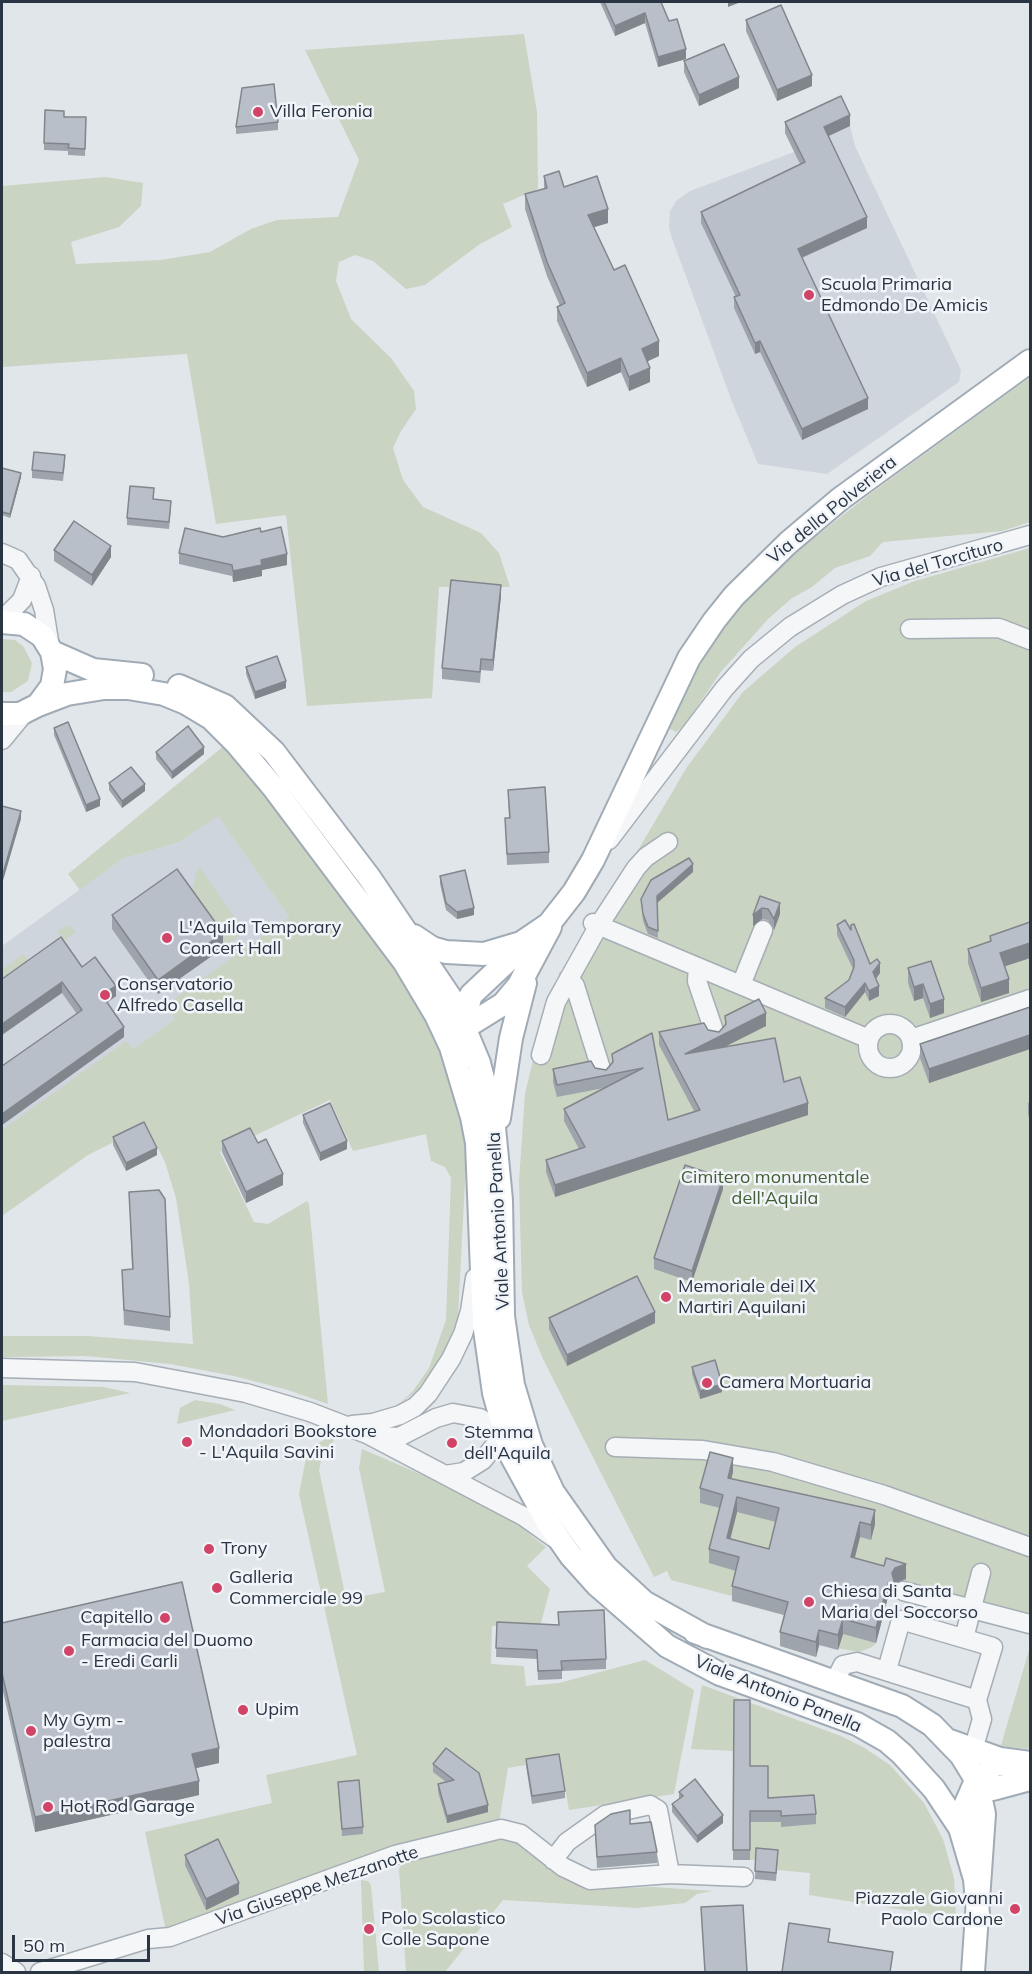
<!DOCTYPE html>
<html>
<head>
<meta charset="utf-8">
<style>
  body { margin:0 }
  #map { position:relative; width:1032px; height:1974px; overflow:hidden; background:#e1e6ea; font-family:Mulish,sans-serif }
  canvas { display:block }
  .frame { position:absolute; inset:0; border:3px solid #293543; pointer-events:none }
  .scale { position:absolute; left:12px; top:1935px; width:138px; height:27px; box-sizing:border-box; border:3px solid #293543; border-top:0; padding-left:8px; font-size:18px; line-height:21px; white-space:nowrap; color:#293543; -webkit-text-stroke:4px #f1f4f8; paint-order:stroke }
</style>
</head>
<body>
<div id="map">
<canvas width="1032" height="1974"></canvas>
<div class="frame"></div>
<div class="scale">50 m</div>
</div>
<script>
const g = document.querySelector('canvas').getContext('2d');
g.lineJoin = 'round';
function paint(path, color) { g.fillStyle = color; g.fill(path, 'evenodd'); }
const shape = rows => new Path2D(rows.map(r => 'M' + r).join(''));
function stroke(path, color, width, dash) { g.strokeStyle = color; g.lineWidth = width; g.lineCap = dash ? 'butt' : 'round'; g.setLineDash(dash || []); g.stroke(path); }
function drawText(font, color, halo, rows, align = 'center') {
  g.font = font + ' Mulish,sans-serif'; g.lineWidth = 5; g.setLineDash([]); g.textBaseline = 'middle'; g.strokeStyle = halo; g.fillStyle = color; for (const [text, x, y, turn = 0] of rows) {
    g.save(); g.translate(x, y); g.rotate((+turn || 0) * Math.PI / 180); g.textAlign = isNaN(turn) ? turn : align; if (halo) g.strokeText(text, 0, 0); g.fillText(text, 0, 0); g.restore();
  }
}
paint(shape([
  [850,126,855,146,961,370,959,382,827,474,758,464,731,399,673,241,669,228,670,211,676,201,690,191,794,152],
  [218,815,289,917,233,958,242,971,2,1143,2,946,122,859,179,842]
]), '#cfd5dc');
paint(shape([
  [524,34,537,112,538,189,503,204,512,227,480,244,425,285,406,289,373,261,355,255,339,262,336,281,351,319,391,358,414,391,416,409,401,431,393,448,403,480,423,507,481,533,499,553,510,587,439,587,432,698,307,706,286,515,216,524,187,354,2,367,2,186,106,177,143,183,141,206,119,227,71,242,76,264,161,260,210,252,251,229,277,220,338,217,359,160,305,50],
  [1030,377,1030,522,1002,531,883,542,870,556,835,568,812,587,792,598,768,619,720,673,684,726,676,732,670,729,669,727,697,666,710,646,751,595,787,559,870,494],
  [1030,548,1030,1635,888,1597,876,1643,872,1647,859,1652,820,1645,816,1657,780,1646,787,1616,732,1601,732,1596,671,1580,667,1571,654,1577,543,1359,529,1325,522,1292,519,1181,525,1094,546,1006,687,767,743,692,795,647,866,601,915,581],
  [2,639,15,640,23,646,32,663,28,681,11,692,2,692],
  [225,745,391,961,429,1019,453,1080,467,1144,458,1316,449,1342,431,1374,416,1391,395,1408,413,1391,429,1368,446,1320,451,1178,445,1167,431,1161,426,1134,353,1151,330,1100,220,1152,254,1222,268,1224,307,1201,309,1204,328,1404,288,1390,234,1376,170,1364,85,1356,2,1357,2,1336,87,1336,193,1344,189,1283,176,1198,165,1162,146,1126,88,1155,2,1216,2,1130,126,1041,133,1049,175,1019,166,1005,289,917,218,816,179,842,122,859,80,890,68,874],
  [200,868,245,932,226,945,191,896,197,870],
  [70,925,76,932,2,985,2,970,23,954,28,960,61,937,57,931],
  [2,1385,104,1387,130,1393,2,1421],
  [195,1400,220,1404,235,1410,177,1424,180,1408],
  [331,1436,334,1440,322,1456,319,1470,346,1599,385,1592,359,1468,362,1449,427,1477,516,1523,546,1547,527,1566,550,1589,540,1627,492,1626,491,1664,524,1666,526,1686,559,1683,645,1660,694,1690,674,1794,569,1810,560,1759,508,1768,499,1823,166,1931,145,1832,272,1803,266,1775,357,1755,299,1494,306,1458,317,1444],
  [1030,1647,1030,1749,1001,1746,1006,1728],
  [702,1685,841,1736,863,1747,890,1765,924,1803,943,1839,954,1878,956,1918,809,1895,810,1873,777,1870,778,1857,750,1860,750,1822,768,1792,768,1777,750,1777,734,1751,691,1749],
  [502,1837,516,1839,556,1871,584,1887,595,1889,653,1887,713,1891,697,1894,685,1903,637,1908,503,1900,445,1972,406,1972,399,1869,405,1859],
  [361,1880,368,1881,371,1885,379,1972,364,1972]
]), '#c9d4c2');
const minor = shape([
  [2,553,18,560,36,586,44,610,50,647],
  [2,620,22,600,31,576],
  [910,629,999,628,1030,640],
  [2,740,26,711],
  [609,840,724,689,751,659,790,627,842,595,881,577,1030,535],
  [593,923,869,1039],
  [698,967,697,981,715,1034],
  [569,978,575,986,602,1072],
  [741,985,763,930],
  '868 1046a22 22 0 1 1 44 0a22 22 0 1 1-44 0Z',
  [911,1039,1030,999],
  [541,1055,556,1002,599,925,636,868,646,857,668,842],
  [2,1368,135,1372,246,1393,310,1412,367,1434,523,1516,554,1538],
  [352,1425,373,1423,400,1415,415,1407,428,1394,451,1359,463,1334,470,1311,475,1278],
  [375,1436,399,1437,436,1418,453,1413,480,1418,510,1437],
  [615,1447,703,1450,773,1462,884,1495,1030,1547],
  [445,1475,464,1472,483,1460,499,1440,506,1421],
  [903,1591,1030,1624],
  [964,1638,981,1573],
  [834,1683,843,1665,857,1662,977,1700,993,1647,901,1620,887,1670],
  [973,1750,982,1719,977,1700],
  [553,1860,567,1842,605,1815,650,1805,658,1810,670,1874],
  [2,1963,16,1972],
  [40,1972,148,1939,170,1937,395,1855,501,1829,521,1834,563,1867,590,1880,670,1874,744,1877]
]);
const major = shape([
  [2,622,24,624,42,636,52,652,55,669,52,686,38,705,20,714,2,714],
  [52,652,93,670,142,675],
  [179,686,225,706,274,752,369,877,454,1003,479,1063,493,1117,501,1200,503,1316,513,1385,531,1445,553,1492,606,1567,644,1602,707,1637],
  [38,705,67,694,104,688,128,688,164,694,186,703,211,718,236,743,273,787,405,963,436,1015,451,1047,472,1117,477,1143,484,1323,494,1393,512,1457,548,1523,571,1556,597,1585,667,1646,720,1674,857,1724,887,1741,902,1754,934,1789,960,1828,975,1879,978,1914],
  [414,936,432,948,446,952,484,954,521,943,549,924,574,892,593,860,689,658,714,621,734,596,788,543,840,499,1030,361],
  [452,1013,465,1021,474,1022,503,1004,519,985,550,927],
  [461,1028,471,995,520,949],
  [499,1118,511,1038,525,983],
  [695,1632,902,1706,932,1725,961,1755,977,1781,984,1814,973,1972],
  [950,1741,1000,1759,1030,1763],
  [977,1781,993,1789,1030,1779],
  [963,1834,965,1806,975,1783,994,1765,1014,1762]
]);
stroke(minor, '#a6adb5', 21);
stroke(major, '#a0abb6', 26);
stroke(minor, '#f4f6f8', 18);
stroke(major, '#fff', 22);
paint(shape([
  [600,2,661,2,686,59,658,67,645,23,615,36],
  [746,20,812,86,777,101,746,31],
  [684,61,739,88,699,106,684,72],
  [64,117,86,117,85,156,68,155,68,151,44,150,44,143],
  [278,122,278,130,236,134,236,127],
  [785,122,850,126,829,136,867,228,802,258,868,409,802,440,760,352,755,354,734,308,734,297,736,297,701,223,701,212,800,164,785,133],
  [544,176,564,187,608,223,594,227,614,270,659,356,647,361,650,382,629,391,621,372,587,387,557,321,557,307,560,306,547,276,525,209,525,194,544,189],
  [65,463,63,481,32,478,32,470],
  [2,468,21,477,10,518,2,515],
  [171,508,169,529,127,525,127,518],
  [261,532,287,565,262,570,262,576,233,582,232,576,179,564,179,553,223,537],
  [54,550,111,557,92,586,54,561],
  [501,596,493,671,481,670,480,683,442,679,442,668],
  [246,667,286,688,255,699,246,674],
  [54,728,100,806,86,812,54,735],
  [156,752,204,754,172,779,156,759],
  [109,783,145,791,122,808,109,790],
  [508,790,549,852,549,863,507,865,505,818,509,818],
  [693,872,657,903,658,938,648,934,643,921,641,899],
  [440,876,474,915,457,919,446,910,440,884],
  [760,896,780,914,774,930,768,920,762,919,753,926],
  [112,915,223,948,158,994,112,929],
  [1030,922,1030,958,1005,966,1009,993,981,1002,968,963,968,949,990,941,990,936],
  [837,925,870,964,880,973,876,979,879,996,869,1001,865,992,845,1017,825,1008,825,998,849,980,853,969,837,935],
  [931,961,944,1013,930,1018,923,998,914,1001,908,983,908,968],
  [82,967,116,996,107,1003,124,1037,2,1125,2,1066,77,1014,62,993,2,979],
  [1030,1007,1030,1049,929,1083,920,1058,920,1044],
  [725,1016,766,1026,723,1047,784,1082,808,1115,555,1197,546,1172,546,1160,579,1149,564,1121,564,1109,604,1088,557,1097,553,1082,553,1069,595,1068,606,1070,612,1063,612,1054,652,1033,668,1120,694,1111,659,1045,659,1032,708,1030,719,1032,725,1025],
  [1030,1102,1030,1122,1028,1114,1028,1103],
  [303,1115,347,1149,320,1161,303,1123],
  [113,1137,157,1155,126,1171,113,1145],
  [222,1141,258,1143,283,1185,246,1203,222,1152],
  [723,1189,692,1282,654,1269,654,1258],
  [129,1192,170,1317,170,1331,124,1325,122,1270,132,1269],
  [549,1318,655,1323,567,1366,549,1329],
  [692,1367,722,1392,700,1399,692,1374],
  [733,1472,731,1479,875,1524,871,1540,860,1537,855,1558,906,1579,895,1584,895,1599,888,1597,876,1643,843,1634,838,1650,819,1645,816,1657,780,1646,780,1632,784,1615,732,1601,732,1586,736,1571,709,1563,709,1549,720,1508,700,1503,700,1488],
  [737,1512,776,1522,769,1549,730,1539],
  [497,1622,606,1659,606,1669,562,1671,562,1679,538,1680,537,1659,496,1657],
  [2,1623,219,1763,196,1768,199,1795,35,1832,2,1687],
  [734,1700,750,1766,768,1798,816,1814,816,1824,781,1827,781,1822,750,1822,750,1860,733,1860],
  [446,1748,488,1812,447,1823,438,1792,438,1784,446,1782,433,1772,433,1764],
  [526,1759,565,1791,565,1798,532,1804,526,1766],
  [338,1782,363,1827,363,1834,342,1836],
  [679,1792,723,1823,697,1843,672,1812,672,1804,679,1799],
  [630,1824,657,1852,657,1863,597,1868,595,1825],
  [756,1848,778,1857,776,1881,755,1879],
  [185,1855,239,1894,206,1910,185,1865]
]), '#9ea4ac');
paint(shape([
  [728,2,741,2,728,7],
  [645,13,645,23,615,36,615,26],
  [686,49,686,59,658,67,658,57],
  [812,75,812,86,777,101,777,90],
  [739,77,739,88,699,106,699,95],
  [850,115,850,126,824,138,824,127],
  [608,209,608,223,588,229,588,215],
  [867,217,867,228,798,259,798,249],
  [659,341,659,356,642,364,642,349],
  [760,341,760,352,755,354,755,343],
  [621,358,621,372,587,387,587,373],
  [650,368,650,382,629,391,629,377],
  [868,398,868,409,802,440,802,429],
  [21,473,21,477,10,518,10,514],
  [111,546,111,557,92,586,92,575],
  [287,554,287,565,262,570,262,576,233,582,233,571,261,560],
  [501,585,501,596,493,671,493,660],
  [286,681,286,688,255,699,255,692],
  [204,747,204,754,172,779,172,772],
  [145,784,145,791,122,808,122,801],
  [100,799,100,806,86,812,86,805],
  [21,811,21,819,2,884,2,877],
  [693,864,693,872,657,903,657,896],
  [780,903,780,914,774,930,774,919],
  [474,908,474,915,457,919,457,912],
  [762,908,762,919,753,926,753,915],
  [223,933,223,948,158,994,158,980],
  [1030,943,1030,958,1000,968,1000,953],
  [880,963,880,973,873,982,873,972],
  [1009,979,1009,993,981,1002,981,988],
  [62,982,62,993,2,1035,2,1024],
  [865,983,865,992,845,1017,845,1007],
  [923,984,923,998,914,1001,914,987],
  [116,986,116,996,102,1006,102,995],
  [879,986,879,996,869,1001,869,991],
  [944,999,944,1013,930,1018,930,1004],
  [766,1013,766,1026,685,1067,685,1054],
  [124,1027,124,1037,2,1125,2,1114],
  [1030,1035,1030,1049,929,1083,929,1069],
  [808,1103,808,1115,555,1197,555,1185],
  [347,1141,347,1149,320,1161,320,1153],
  [157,1148,157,1155,126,1171,126,1163],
  [283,1174,283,1185,246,1203,246,1192],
  [723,1178,723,1189,692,1282,692,1271],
  [655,1312,655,1323,567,1366,567,1355],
  [722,1384,722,1392,700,1399,700,1391],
  [733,1458,733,1472,728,1492,728,1478],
  [737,1497,737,1512,727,1552,727,1538],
  [875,1510,875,1524,871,1540,871,1525],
  [860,1522,860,1537,851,1571,851,1557],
  [906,1564,906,1579,895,1583,894,1584,892,1573,895,1568],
  [888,1583,888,1597,876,1643,876,1628],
  [843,1619,843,1634,838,1650,838,1635],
  [819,1630,819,1645,816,1657,816,1642],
  [219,1748,219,1763,192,1769,192,1754],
  [199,1781,199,1795,35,1832,35,1817],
  [488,1805,488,1812,447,1823,447,1816],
  [723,1815,723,1823,697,1843,697,1836],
  [239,1883,239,1894,206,1910,206,1899]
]), '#81868c');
const building = shape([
  [604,2,661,2,669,21,677,19,686,49,658,57,645,13,615,26,604,2],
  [781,5,812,75,777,90,746,20,781,5],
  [724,44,739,77,699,95,684,61,724,44],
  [274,84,278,122,236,127,242,88,274,84],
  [841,96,850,115,824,127,867,217,798,249,868,398,802,429,760,341,755,343,734,297,740,295,701,212,805,162,785,122,841,96],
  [45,110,64,111,64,117,86,117,85,149,68,148,69,144,44,143,45,110],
  [559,171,564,187,597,176,608,209,588,215,614,270,625,265,659,341,642,349,650,368,629,377,621,358,587,373,557,307,565,303,547,262,525,194,547,188,544,176,559,171],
  [34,452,65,455,63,473,32,470,34,452],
  [2,468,21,473,10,514,2,512,2,468],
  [130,486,154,488,153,499,171,501,169,522,127,518,130,486],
  [74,521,111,546,92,575,54,550,74,521],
  [281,527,287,554,261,560,262,565,233,571,232,565,179,553,185,528,223,537,260,528,261,532,281,527],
  [451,580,501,585,493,660,481,659,480,672,442,668,451,580],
  [277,656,286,681,255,692,246,667,277,656],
  [68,722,100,799,86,805,54,728,68,722],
  [188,726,204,747,172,772,156,752,188,726],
  [131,767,145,784,122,801,109,783,131,767],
  [545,787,549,852,507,854,505,818,510,818,508,790,545,787],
  [2,806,21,811,2,877,2,806],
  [689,858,693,864,657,896,658,931,648,927,643,914,641,899,651,880,689,858],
  [177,869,223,933,158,980,112,915,177,869],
  [465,870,474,908,457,912,446,903,440,876,465,870],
  [760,896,780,903,774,919,768,909,762,908,753,915,760,896],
  [845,920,851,930,851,925,854,924,870,964,877,959,880,963,873,972,879,986,869,991,865,983,845,1007,825,998,849,980,854,967,854,960,837,925,845,920],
  [1030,922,1030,943,1000,953,1009,979,981,988,968,949,991,941,990,936,1030,922],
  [61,937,82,967,95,957,116,986,102,995,124,1027,2,1114,2,1066,82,1010,62,982,2,1024,2,979,61,937],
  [931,961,944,999,930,1004,923,984,914,987,908,968,931,961],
  [759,999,766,1013,685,1054,775,1038,784,1082,800,1077,808,1103,555,1185,546,1160,585,1147,564,1109,643,1068,557,1085,553,1069,591,1061,595,1068,606,1070,613,1062,612,1054,652,1033,668,1120,700,1110,659,1032,704,1023,708,1030,719,1032,726,1024,725,1016,759,999],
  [1030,1007,1030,1035,929,1069,920,1044,1030,1007],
  [330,1103,347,1141,320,1153,303,1115,330,1103],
  [144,1122,157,1148,126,1163,113,1137,144,1122],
  [250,1128,258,1143,266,1139,283,1174,246,1192,222,1141,250,1128],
  [685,1165,723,1178,692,1271,654,1258,685,1165],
  [159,1190,165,1199,170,1317,124,1310,122,1270,133,1269,129,1192,159,1190],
  [637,1276,655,1312,567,1355,549,1318,637,1276],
  [715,1360,722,1384,700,1391,692,1367,715,1360],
  [710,1452,733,1458,728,1478,875,1510,871,1525,860,1522,851,1557,884,1566,886,1558,906,1564,895,1568,892,1573,895,1585,888,1583,876,1628,843,1619,838,1635,819,1630,816,1642,780,1632,788,1602,732,1586,739,1557,709,1549,723,1495,700,1488,710,1452],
  [737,1497,779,1508,769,1549,727,1538,737,1497],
  [182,1582,219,1748,192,1754,199,1781,35,1817,2,1673,2,1623,182,1582],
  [604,1610,606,1659,561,1661,562,1670,538,1671,537,1650,496,1648,497,1622,559,1625,558,1612,604,1610],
  [734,1700,750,1700,750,1766,768,1766,768,1798,814,1795,816,1814,781,1816,781,1811,750,1811,750,1850,733,1850,734,1700],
  [446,1748,479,1773,488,1805,447,1816,438,1784,454,1780,433,1764,446,1748],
  [559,1754,565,1791,532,1796,526,1759,559,1754],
  [695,1779,723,1815,697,1836,672,1804,683,1796,679,1792,695,1779],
  [359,1780,363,1827,342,1829,338,1782,359,1780],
  [630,1810,630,1824,651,1822,657,1852,597,1857,595,1825,611,1814,630,1810],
  [218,1839,239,1883,206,1899,185,1855,218,1839],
  [756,1848,778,1850,776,1873,755,1871,756,1848],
  [743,1905,747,1972,705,1972,701,1907,743,1905],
  [789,1923,830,1929,828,1942,893,1952,890,1972,782,1972,789,1923]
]);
paint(building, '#b8bfc8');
stroke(building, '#81868c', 1.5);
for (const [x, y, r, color] of [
  [258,112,6,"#d24467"],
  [809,295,6,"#d24467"],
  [167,938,6,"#d24467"],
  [105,995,6,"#d24467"],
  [666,1297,6,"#d24467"],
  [707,1383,6,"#d24467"],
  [187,1442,6,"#d24467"],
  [452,1443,6,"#d24467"],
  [209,1549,6,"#d24467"],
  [217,1588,6,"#d24467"],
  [809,1602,6,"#d24467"],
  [165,1618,6,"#d24467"],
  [69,1651,6,"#d24467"],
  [243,1710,6,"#d24467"],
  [31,1731,6,"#d24467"],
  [48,1807,6,"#d24467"],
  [1015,1909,6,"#d24467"],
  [369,1929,6,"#d24467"]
]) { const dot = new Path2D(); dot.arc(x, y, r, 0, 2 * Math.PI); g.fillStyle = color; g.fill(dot); stroke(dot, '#f1f4f8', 2); }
drawText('18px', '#293543', '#f1f4f8', [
  ["Villa Feronia",270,112],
  ["Scuola Primaria",821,285],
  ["Edmondo De Amicis",821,306],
  ["L'Aquila Temporary",179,928],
  ["Concert Hall",179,949],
  ["Conservatorio",117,985],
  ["Alfredo Casella",117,1006],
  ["Memoriale dei IX",678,1287],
  ["Martiri Aquilani",678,1308],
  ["Camera Mortuaria",719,1383],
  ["Mondadori Bookstore",199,1432],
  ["- L'Aquila Savini",199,1453],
  ["Stemma",464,1433],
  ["dell'Aquila",464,1454],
  ["Trony",221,1549],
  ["Galleria",229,1578],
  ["Commerciale 99",229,1599],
  ["Chiesa di Santa",821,1592],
  ["Maria del Soccorso",821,1613],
  ["Capitello",153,1618,"right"],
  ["Farmacia del Duomo",81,1641],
  ["- Eredi Carli",81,1662],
  ["Upim",255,1710],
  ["My Gym -",43,1721],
  ["palestra",43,1742],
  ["Hot Rod Garage",60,1807],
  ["Piazzale Giovanni",1003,1899,"right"],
  ["Paolo Cardone",1003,1920,"right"],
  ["Polo Scolastico",381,1919],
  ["Colle Sapone",381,1940]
], 'left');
drawText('18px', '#293543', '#f1f4f8', [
  ["Via della Polveriera",832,510,-39],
  ["Via del Torcituro",938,563,-16],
  ["Viale Antonio Panella",499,1221,-93],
  ["Viale Antonio Panella",778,1694,22],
  ["Via Giuseppe Mezzanotte",317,1886,-19]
]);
drawText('18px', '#425f36', '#f1f4f8', [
  ["Cimitero monumentale",775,1178],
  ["dell'Aquila",775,1199]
]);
</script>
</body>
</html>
